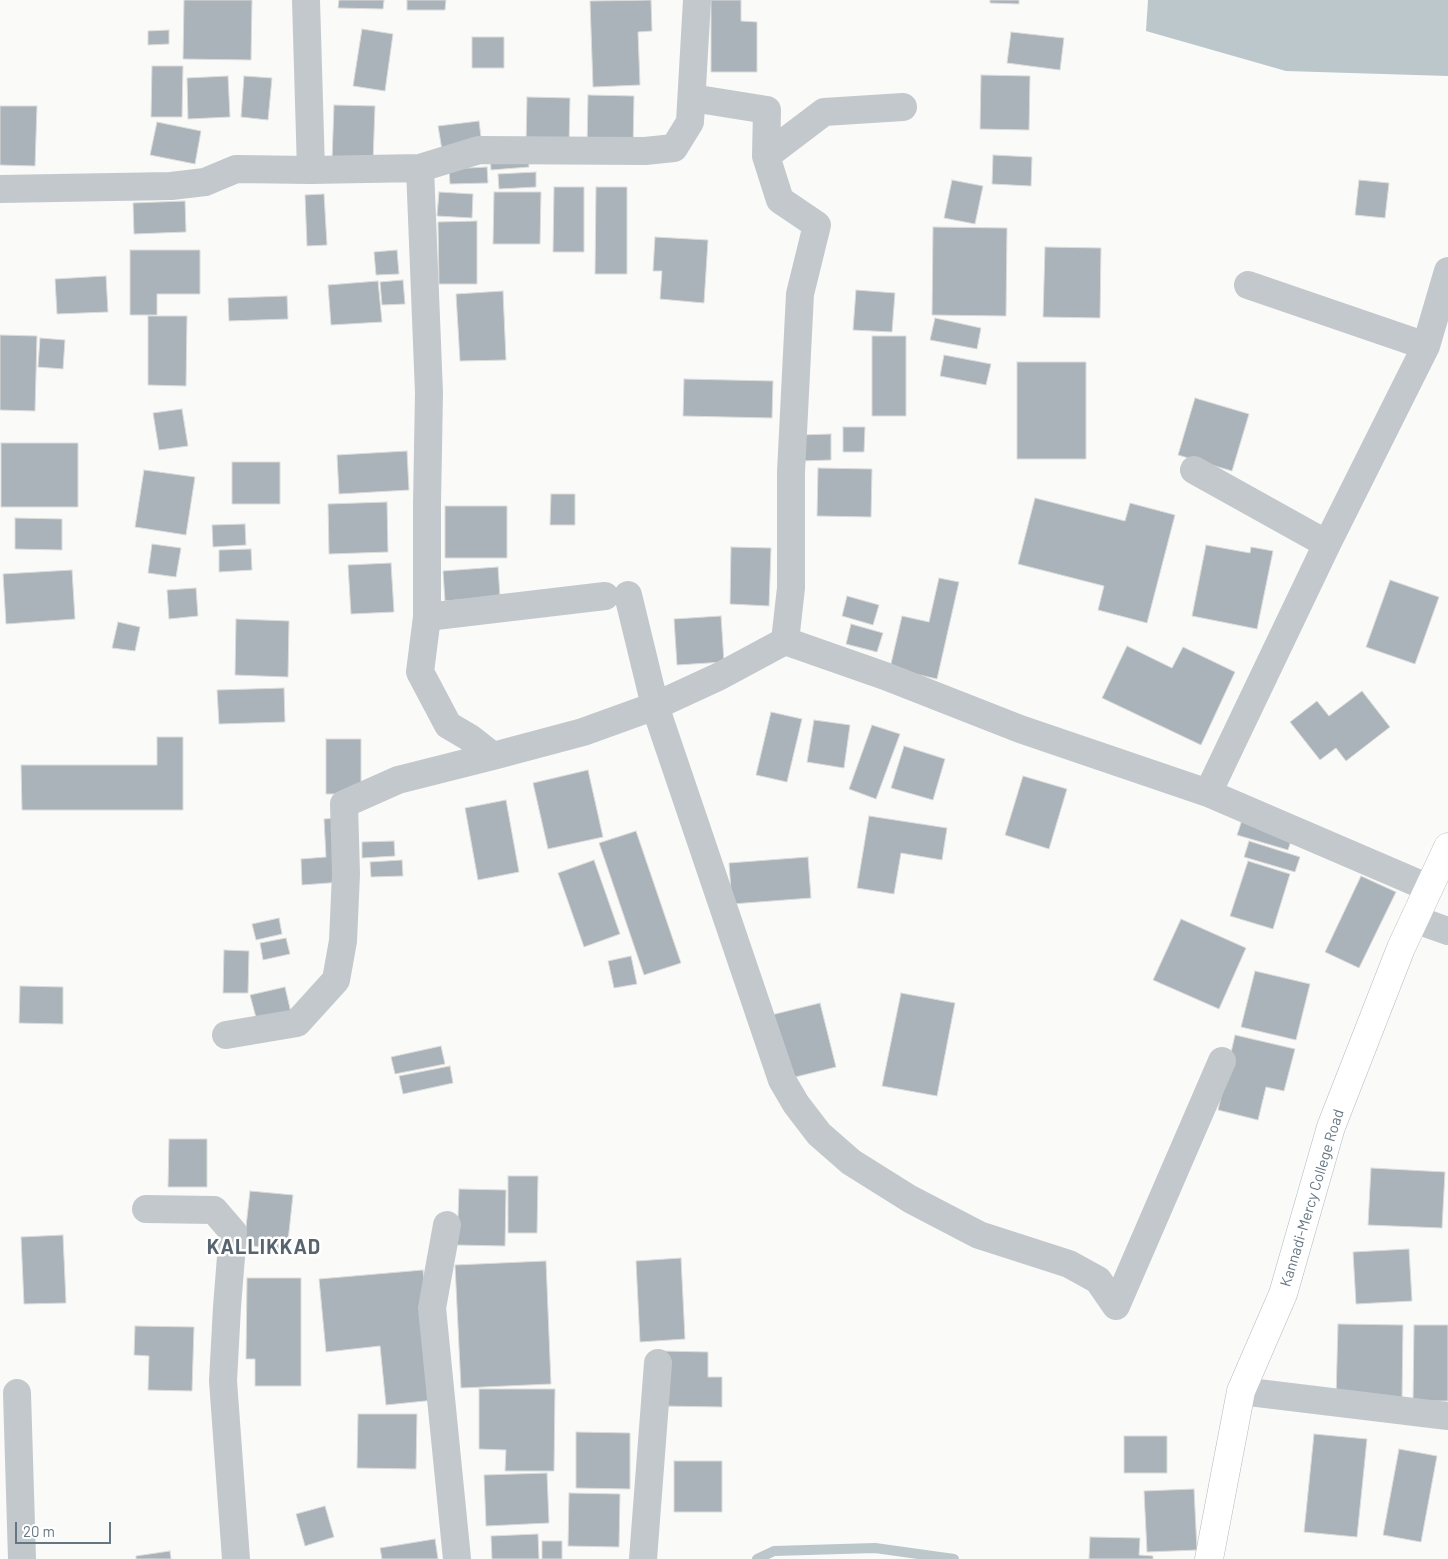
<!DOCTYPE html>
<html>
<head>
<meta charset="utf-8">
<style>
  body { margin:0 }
  #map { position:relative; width:1448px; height:1559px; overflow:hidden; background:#fafaf8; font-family:Barlow,sans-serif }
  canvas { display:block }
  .scale { position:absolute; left:15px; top:1522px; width:96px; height:22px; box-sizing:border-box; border:2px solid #657683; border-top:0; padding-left:6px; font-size:15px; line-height:18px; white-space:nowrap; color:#657683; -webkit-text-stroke:4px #fff; paint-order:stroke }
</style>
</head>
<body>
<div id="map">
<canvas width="1448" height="1559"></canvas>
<div class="scale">20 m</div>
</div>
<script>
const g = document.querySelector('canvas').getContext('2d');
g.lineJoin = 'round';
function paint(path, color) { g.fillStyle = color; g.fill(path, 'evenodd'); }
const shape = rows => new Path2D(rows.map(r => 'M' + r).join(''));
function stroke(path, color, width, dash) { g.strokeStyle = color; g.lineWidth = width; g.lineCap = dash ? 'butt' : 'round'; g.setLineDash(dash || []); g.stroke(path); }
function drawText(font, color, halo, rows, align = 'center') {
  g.font = font + ' Barlow,sans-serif'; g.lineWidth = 5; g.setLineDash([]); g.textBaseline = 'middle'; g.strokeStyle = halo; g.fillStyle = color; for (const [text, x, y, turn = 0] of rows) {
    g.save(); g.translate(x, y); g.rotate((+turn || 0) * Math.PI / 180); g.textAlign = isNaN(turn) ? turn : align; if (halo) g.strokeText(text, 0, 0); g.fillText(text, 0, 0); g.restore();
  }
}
paint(shape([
  [1148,0,1448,0,1448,76,1286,71,1146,31]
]), '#bbc7cb');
stroke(shape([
  [757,1559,774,1551,875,1548,954,1559]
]), '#bbc7cb', 10);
const building = shape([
  [184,0,252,0,251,60,183,59,184,0],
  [339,0,384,0,383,9,338,8,339,0],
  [407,0,446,0,445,10,407,10,407,0],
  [651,0,652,31,638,32,640,85,593,87,590,1,651,0],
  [711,0,741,0,741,21,757,22,757,72,711,72,711,0],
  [990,0,1019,0,1019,4,990,3,990,0],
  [362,29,393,34,385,91,353,86,362,29],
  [169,30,169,44,148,45,148,31,169,30],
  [1011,32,1064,38,1060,70,1007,63,1011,32],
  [472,37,504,37,504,68,472,68,472,37],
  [152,66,183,66,182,117,151,117,152,66],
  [981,75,1030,76,1029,130,980,129,981,75],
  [228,76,230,117,188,119,187,78,228,76],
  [244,76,272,78,268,120,241,117,244,76],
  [588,95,634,96,633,148,587,147,588,95],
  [527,97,570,98,569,145,526,144,527,97],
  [334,105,375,106,373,162,332,161,334,105],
  [0,106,37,106,35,166,0,165,0,106],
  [479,121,482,145,442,150,438,126,479,121],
  [157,122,201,131,195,164,150,155,157,122],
  [528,153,529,167,491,170,490,154,528,153],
  [993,155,1032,157,1031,186,992,184,993,155],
  [487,167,488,183,450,184,449,169,487,167],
  [536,172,536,187,499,189,498,174,536,172],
  [952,180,983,186,975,224,944,218,952,180],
  [1359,180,1389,183,1385,218,1355,215,1359,180],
  [554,187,584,187,584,252,553,252,554,187],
  [596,187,627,187,627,274,595,274,596,187],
  [439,192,473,194,472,218,437,216,439,192],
  [494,192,541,192,540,244,493,244,494,192],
  [324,194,327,245,307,246,305,195,324,194],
  [185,201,186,232,134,234,133,203,185,201],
  [477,221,477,284,439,284,438,222,477,221],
  [933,227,1007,228,1006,316,932,315,933,227],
  [655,237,708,240,704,303,660,299,662,271,653,271,655,237],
  [1045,247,1101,248,1100,318,1043,317,1045,247],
  [130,250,200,250,200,294,157,294,157,315,130,315,130,250],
  [397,250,399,274,376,275,374,252,397,250],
  [106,276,108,312,57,314,55,279,106,276],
  [403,280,405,304,382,305,380,282,403,280],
  [378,281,382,322,331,325,328,285,378,281],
  [856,290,895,293,892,332,853,330,856,290],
  [503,291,506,360,460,361,456,294,503,291],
  [287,296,288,319,229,321,228,298,287,296],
  [148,316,187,316,186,386,148,385,148,316],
  [935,318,981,328,977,349,930,340,935,318],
  [0,335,37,336,35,411,0,410,0,335],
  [872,336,906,336,906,416,872,416,872,336],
  [40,338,65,340,63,369,38,367,40,338],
  [944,355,991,364,986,385,940,376,944,355],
  [1017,362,1086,362,1086,459,1017,459,1017,362],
  [684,379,773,381,772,418,683,416,684,379],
  [1195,398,1249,414,1232,471,1178,455,1195,398],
  [182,409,188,446,159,450,153,413,182,409],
  [843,427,865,427,864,452,843,452,843,427],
  [831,434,831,460,800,461,799,435,831,434],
  [1,443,78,443,78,507,1,507,1,443],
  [407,451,409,490,339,494,337,455,407,451],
  [232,462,280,462,280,504,232,504,232,462],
  [818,468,872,469,871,517,817,516,818,468],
  [144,470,195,477,186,535,135,527,144,470],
  [551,494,575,494,575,525,550,525,551,494],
  [1035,498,1125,521,1130,503,1175,515,1147,623,1098,610,1104,586,1018,564,1035,498],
  [387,502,388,552,329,554,328,504,387,502],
  [445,506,507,506,507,558,445,558,445,506],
  [15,518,62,519,62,550,15,549,15,518],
  [245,524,246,545,213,547,212,525,245,524],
  [152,544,181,548,176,577,148,573,152,544],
  [1206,545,1250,553,1251,547,1273,551,1257,629,1192,616,1206,545],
  [731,547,771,548,769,606,730,604,731,547],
  [251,549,252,570,219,572,219,550,251,549],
  [391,563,394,612,351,614,348,565,391,563],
  [498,567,500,597,445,601,443,571,498,567],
  [72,570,75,619,6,624,3,574,72,570],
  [939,578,959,582,937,679,890,668,902,616,929,622,939,578],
  [1390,580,1439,597,1415,664,1366,647,1390,580],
  [196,588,198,616,169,619,167,590,196,588],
  [847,596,879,605,873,625,842,616,847,596],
  [721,616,724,662,677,665,674,619,721,616],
  [236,619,289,621,288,677,235,675,236,619],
  [118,622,140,627,135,651,112,648,118,622],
  [851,624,883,633,877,652,846,644,851,624],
  [1127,646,1172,668,1183,647,1235,672,1201,745,1102,698,1127,646],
  [284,688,285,722,219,724,217,690,284,688],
  [1362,691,1390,727,1346,761,1336,748,1320,760,1290,722,1317,701,1329,716,1362,691],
  [771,712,802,719,787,782,756,775,771,712],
  [814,720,850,725,844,768,807,762,814,720],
  [872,725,900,734,876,799,849,789,872,725],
  [157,737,183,737,183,810,22,810,21,765,157,765,157,737],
  [326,739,361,739,361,794,326,794,326,739],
  [904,746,945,759,933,800,891,788,904,746],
  [588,770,603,837,548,849,533,783,588,770],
  [1023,776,1067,789,1049,849,1005,835,1023,776],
  [506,800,519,872,478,880,465,808,506,800],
  [869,816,947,828,942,860,901,853,894,894,857,888,869,816],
  [338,818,342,882,302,885,301,859,326,857,324,819,338,818],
  [1242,820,1293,835,1288,850,1237,835,1242,820],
  [636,831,681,963,644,975,599,843,636,831],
  [394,841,395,856,362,858,362,842,394,841],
  [1249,841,1300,857,1295,872,1244,857,1249,841],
  [808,857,811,898,732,904,729,863,808,857],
  [402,860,403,876,371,877,370,862,402,860],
  [594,860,620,934,584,947,558,873,594,860],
  [1248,861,1290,874,1273,929,1230,916,1248,861],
  [1361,876,1396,892,1359,968,1325,952,1361,876],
  [279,918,282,934,256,940,252,924,279,918],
  [1181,919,1246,948,1219,1009,1153,980,1181,919],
  [286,938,290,954,263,960,260,943,286,938],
  [224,950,249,951,248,993,223,993,224,950],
  [631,956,637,984,614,988,608,961,631,956],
  [1255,971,1310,984,1296,1040,1241,1027,1255,971],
  [20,986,63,987,63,1024,19,1023,20,986],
  [285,987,292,1017,258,1025,250,995,285,987],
  [901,993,955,1003,937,1096,882,1086,901,993],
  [820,1003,836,1067,779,1081,763,1017,820,1003],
  [1235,1035,1295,1049,1284,1091,1266,1087,1258,1120,1218,1110,1235,1035],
  [441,1046,445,1064,395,1074,391,1057,441,1046],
  [450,1066,453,1083,403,1094,399,1076,450,1066],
  [169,1139,207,1139,207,1187,168,1187,169,1139],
  [1371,1168,1445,1172,1442,1228,1368,1225,1371,1168],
  [508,1176,538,1176,537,1233,508,1233,508,1176],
  [459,1189,506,1190,505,1246,457,1245,459,1189],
  [250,1191,293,1195,287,1250,244,1245,250,1191],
  [63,1235,66,1303,24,1304,21,1237,63,1235],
  [1409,1249,1412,1301,1356,1304,1353,1252,1409,1249],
  [681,1258,685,1339,640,1342,636,1261,681,1258],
  [546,1261,551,1384,461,1388,455,1265,546,1261],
  [423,1270,435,1400,386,1405,380,1346,326,1352,319,1279,423,1270],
  [247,1278,301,1278,301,1386,255,1386,255,1359,246,1359,247,1278],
  [1338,1324,1403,1325,1402,1400,1336,1398,1338,1324],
  [1414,1325,1448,1325,1448,1401,1413,1401,1414,1325],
  [135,1326,194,1327,192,1391,148,1390,149,1356,134,1355,135,1326],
  [662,1351,708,1352,708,1377,722,1377,722,1407,661,1406,662,1351],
  [479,1389,555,1389,554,1471,505,1471,506,1450,479,1449,479,1389],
  [358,1414,417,1414,416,1469,357,1468,358,1414],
  [576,1432,630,1433,630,1489,576,1488,576,1432],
  [1314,1434,1367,1439,1357,1537,1304,1532,1314,1434],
  [1124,1436,1167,1436,1167,1473,1124,1473,1124,1436],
  [1399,1449,1437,1456,1421,1542,1383,1535,1399,1449],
  [674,1461,722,1461,722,1512,674,1512,674,1461],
  [547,1473,549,1523,486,1526,484,1475,547,1473],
  [1194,1489,1197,1550,1147,1552,1144,1491,1194,1489],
  [569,1493,620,1494,619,1547,568,1546,569,1493],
  [325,1506,334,1537,305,1546,296,1514,325,1506],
  [538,1534,539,1559,492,1559,491,1536,538,1534],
  [1090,1537,1140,1538,1139,1555,1153,1556,1153,1559,1089,1559,1090,1537],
  [435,1539,438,1559,382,1559,380,1548,435,1539],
  [542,1541,562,1541,562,1559,542,1559,542,1541],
  [170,1551,171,1559,136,1559,136,1556,170,1551]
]);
paint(building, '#aab3b9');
stroke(building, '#dcdcda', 1);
const secondary = shape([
  [1209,1559,1241,1391,1283,1294,1331,1127,1401,948,1448,847]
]);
stroke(secondary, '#b3babf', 29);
stroke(shape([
  [306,0,311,170,420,168,429,393,427,504,427,617,420,672,448,725,470,738,493,756,583,732,655,706,720,676,785,641,885,676,1020,729,1208,793,1429,888],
  [692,98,767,110,766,156,780,200,817,225,800,294,791,472,791,588,785,641],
  [766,156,824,112,903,107],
  [420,168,479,150,645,151,674,148,690,122,697,0],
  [0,189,171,186,205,182,236,169,311,170],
  [1248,285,1426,346],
  [1194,470,1327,544],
  [628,595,655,706,782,1080,796,1104,819,1134,851,1162,910,1199,979,1235,1069,1264,1098,1280,1116,1306,1222,1061],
  [427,617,605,596],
  [1208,793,1327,544,1426,346,1448,271],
  [1414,919,1448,931],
  [226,1035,297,1023,336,980,343,941,346,874,344,804,398,780,493,756],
  [146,1209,214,1210,233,1232,227,1307,223,1381,236,1559],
  [447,1225,432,1308,457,1559],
  [1241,1391,1448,1416],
  [17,1393,22,1559],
  [643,1559,658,1363]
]), '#c3c8cc', 28);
stroke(secondary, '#fff', 28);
drawText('15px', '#657683', '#fff', [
  ["Kannadi-Mercy College Road",1312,1198,-73]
]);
g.letterSpacing = '1px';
drawText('bold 20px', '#57646e', '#fff', [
  ["KALLIKKAD",264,1247]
]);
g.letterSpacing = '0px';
</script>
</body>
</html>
